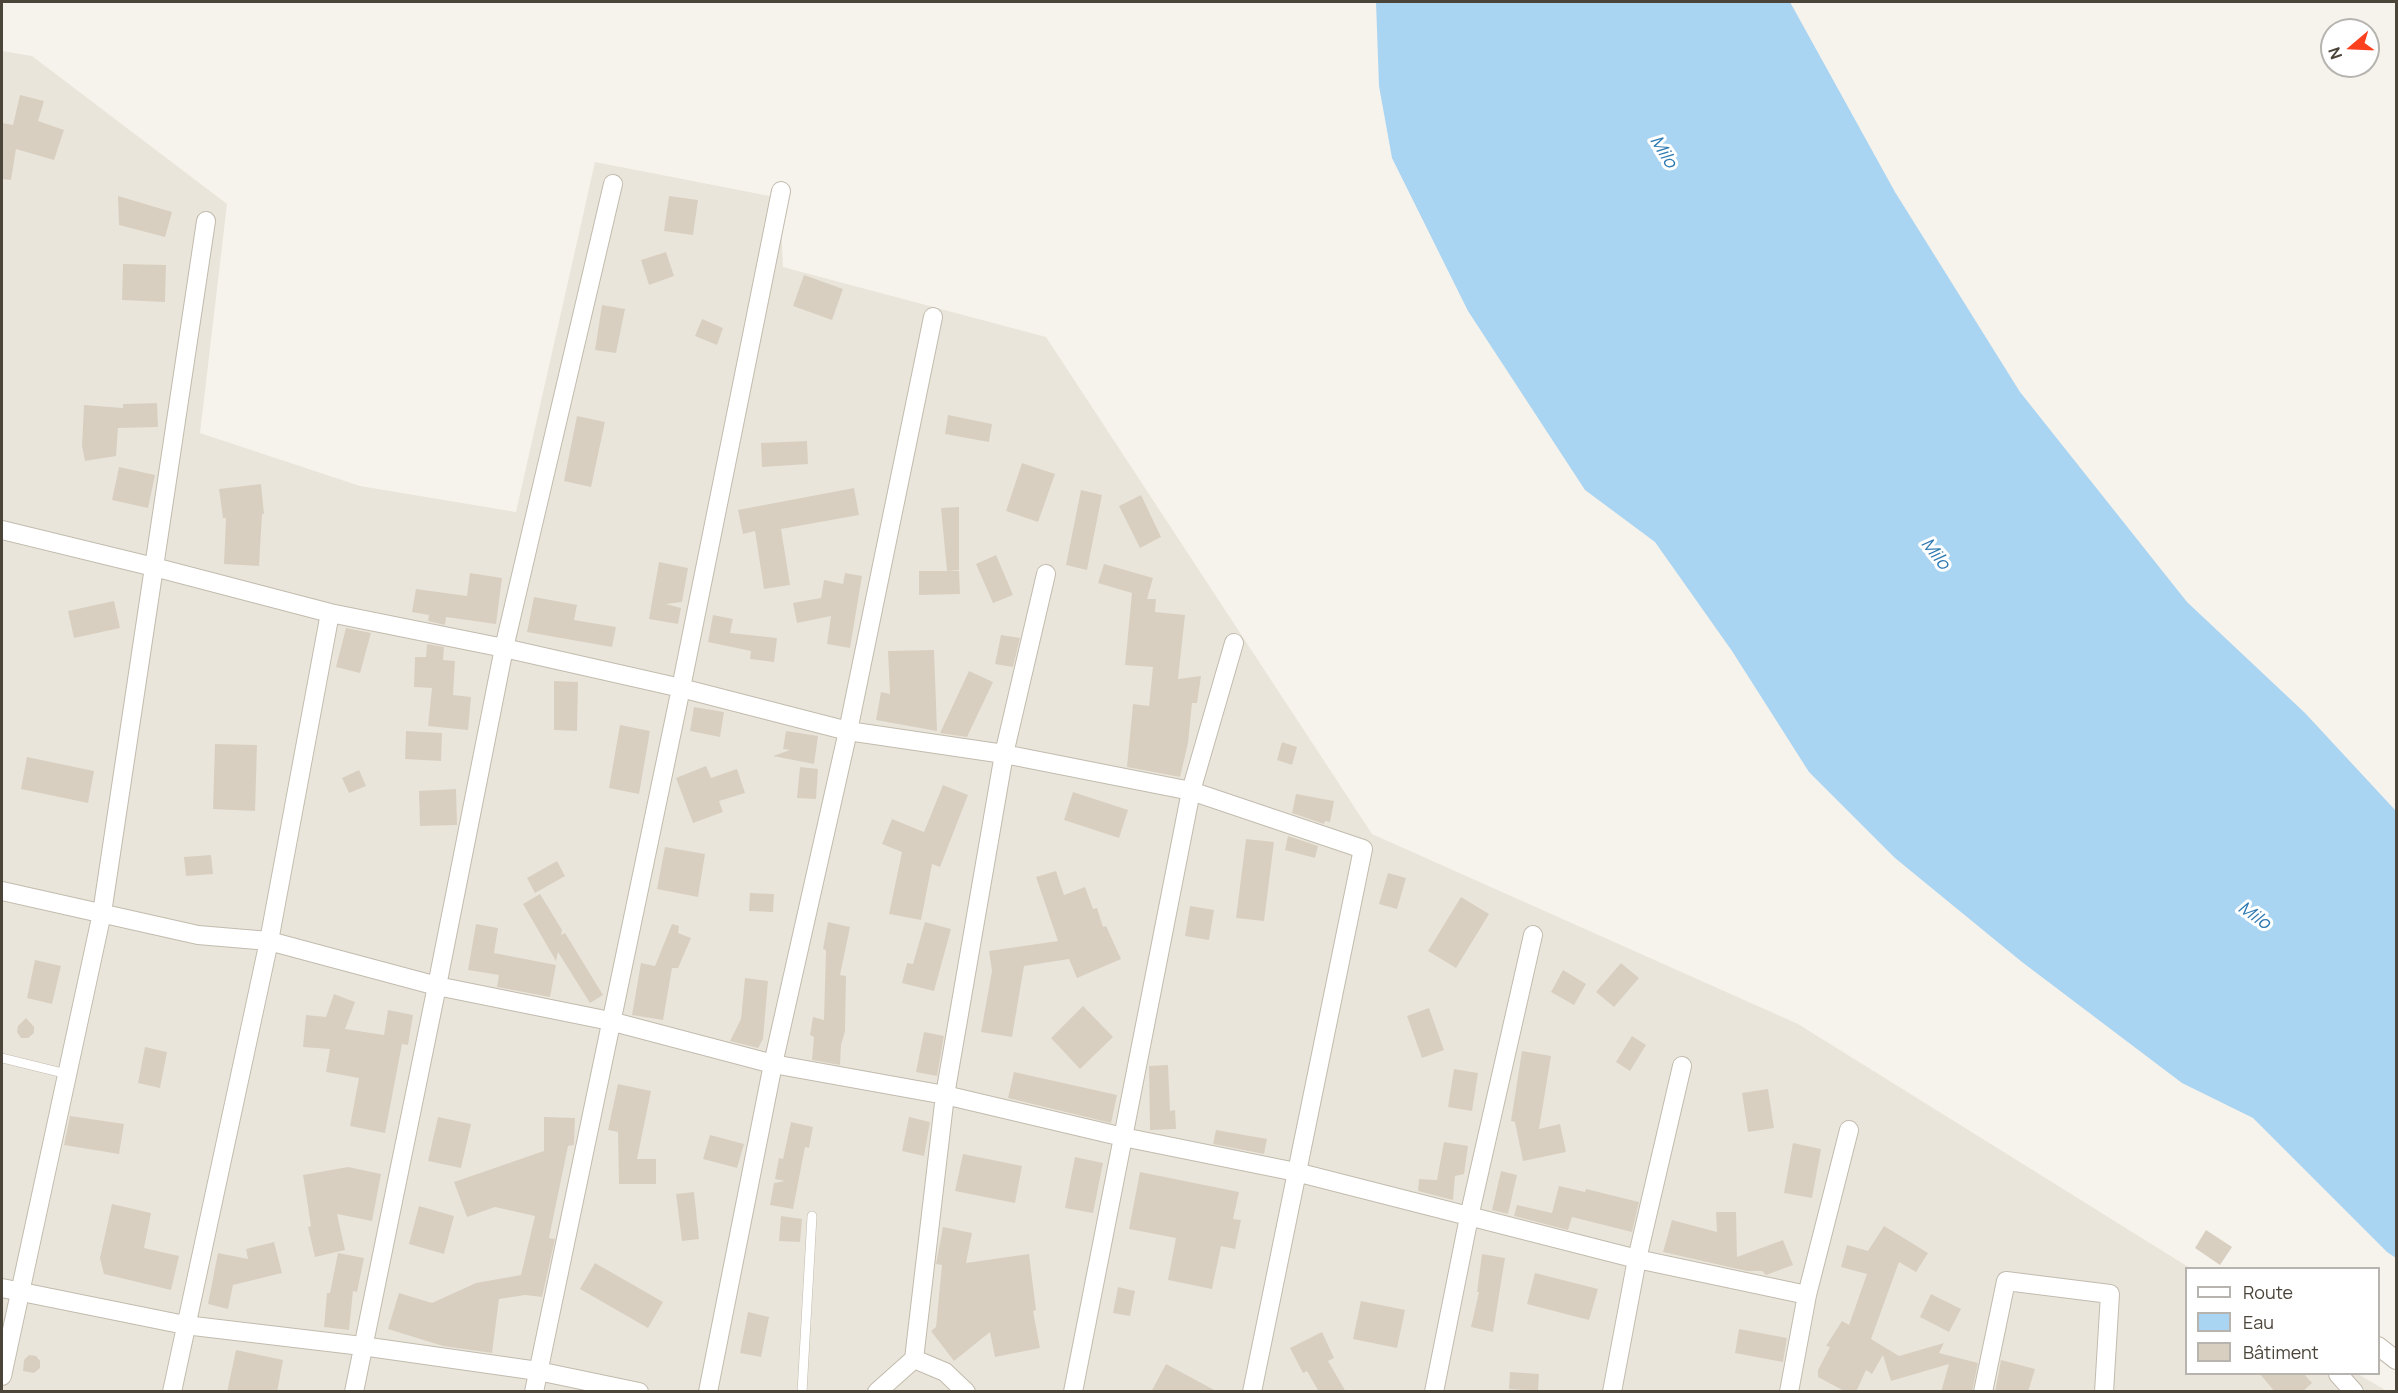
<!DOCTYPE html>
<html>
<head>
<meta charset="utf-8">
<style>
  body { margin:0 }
  #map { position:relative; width:2398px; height:1393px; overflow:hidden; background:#f6f3ec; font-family:Manrope,sans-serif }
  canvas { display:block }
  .frame { position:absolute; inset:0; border:3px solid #4b4439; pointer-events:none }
  .legend { position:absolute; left:2185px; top:1267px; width:195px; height:108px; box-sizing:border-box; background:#fff; border:2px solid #b7b4b0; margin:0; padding:8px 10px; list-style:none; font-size:18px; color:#4b4439 }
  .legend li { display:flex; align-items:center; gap:12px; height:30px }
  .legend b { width:30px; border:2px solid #b7b4b0 }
  .north { position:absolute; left:2320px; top:18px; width:60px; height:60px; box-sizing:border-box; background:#fff; border:2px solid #b7b4b0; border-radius:50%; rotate:251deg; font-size:16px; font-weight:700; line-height:24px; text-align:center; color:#4b4439 }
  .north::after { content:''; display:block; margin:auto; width:21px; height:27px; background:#fc3f1d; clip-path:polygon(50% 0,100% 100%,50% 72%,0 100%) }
</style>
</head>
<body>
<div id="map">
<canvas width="2398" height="1393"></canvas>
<div class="frame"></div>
<ul class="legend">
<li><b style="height:8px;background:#fff"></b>Route</li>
<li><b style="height:16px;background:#a9d4f2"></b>Eau</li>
<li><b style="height:16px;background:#d8cfc1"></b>Bâtiment</li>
</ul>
<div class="north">N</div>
</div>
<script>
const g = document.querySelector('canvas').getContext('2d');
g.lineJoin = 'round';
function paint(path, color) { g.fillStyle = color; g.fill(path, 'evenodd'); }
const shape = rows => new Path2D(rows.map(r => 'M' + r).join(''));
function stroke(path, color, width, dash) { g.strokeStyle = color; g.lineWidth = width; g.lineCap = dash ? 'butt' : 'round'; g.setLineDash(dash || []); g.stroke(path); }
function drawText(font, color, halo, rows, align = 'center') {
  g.font = font + ' Manrope,sans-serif'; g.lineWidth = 6; g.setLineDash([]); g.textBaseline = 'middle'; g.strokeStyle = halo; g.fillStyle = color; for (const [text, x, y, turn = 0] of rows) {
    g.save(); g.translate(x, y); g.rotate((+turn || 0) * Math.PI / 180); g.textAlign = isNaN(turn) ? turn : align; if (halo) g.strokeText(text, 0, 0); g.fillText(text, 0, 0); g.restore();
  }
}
paint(shape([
  [2,51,32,56,227,204,200,433,360,486,516,512,595,162,780,198,783,267,1046,337,1372,834,1798,1024,2190,1268,2186,1268,2186,1374,2358,1374,2387,1391,2,1392]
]), '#eae5da');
paint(shape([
  [1376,2,1790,2,1895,192,2020,392,2187,602,2305,713,2396,811,2396,1258,2387,1252,2253,1118,2182,1083,2022,962,1895,858,1809,772,1732,651,1655,542,1585,490,1468,311,1392,158,1379,86]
]), '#a9d4f2');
paint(shape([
  [20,95,44,101,38,121,64,130,54,160,16,149,11,180,2,179,2,123,13,125],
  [118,196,172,212,165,237,119,225],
  [669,196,698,200,693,235,664,231],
  [666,252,674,276,649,285,641,260],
  [123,264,166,265,165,302,122,300],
  [804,275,843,289,832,320,793,306],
  [602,305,625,309,616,353,595,350],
  [702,319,723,328,717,345,695,336],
  [157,403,158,427,118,428,116,456,85,461,82,446,84,405,123,408,123,404],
  [948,415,992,424,989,442,945,434],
  [577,416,605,422,591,487,564,481],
  [807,441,808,464,762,467,761,443],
  [1022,463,1055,474,1038,522,1006,511],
  [119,467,155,475,148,508,112,500],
  [261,484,264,514,262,514,259,566,224,564,226,518,223,518,219,489],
  [854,488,859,515,781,529,790,585,764,589,755,531,743,534,738,510],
  [1081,490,1102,495,1087,570,1066,565],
  [1141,495,1161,537,1140,548,1119,506],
  [959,507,959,570,947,571,941,508],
  [996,555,1013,595,993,603,976,564],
  [659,562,688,568,682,602,666,604,681,608,678,624,649,619],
  [1104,564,1153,578,1147,599,1156,599,1155,612,1185,615,1178,679,1201,676,1197,703,1192,703,1188,743,1180,777,1127,767,1133,704,1149,706,1153,667,1125,665,1132,593,1098,583],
  [919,571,959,571,960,594,919,595],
  [470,573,502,578,496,624,446,617,445,625,428,621,429,615,412,612,416,589,467,596],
  [845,573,862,576,850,648,827,644,831,616,797,623,793,603,821,598,824,580,843,584],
  [534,597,577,605,574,620,616,627,612,647,527,632],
  [114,601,120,628,74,638,68,611],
  [713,615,733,619,730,633,777,638,774,662,750,659,751,651,708,642],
  [346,628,371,633,360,673,336,667],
  [1001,635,1020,638,1013,667,995,664],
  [427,644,444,647,443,660,455,661,453,695,471,697,468,730,428,726,432,688,414,687,415,657,426,657],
  [934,650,937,731,876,720,881,692,890,694,888,651],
  [969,671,993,682,967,737,940,733],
  [554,681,578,682,577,731,554,730],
  [694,707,724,712,720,737,690,731],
  [620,725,650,731,639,794,609,788],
  [406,731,442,733,441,761,405,759],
  [786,731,818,736,814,764,773,756,790,750,783,749],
  [1282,742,1297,747,1292,765,1277,760],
  [215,744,257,745,255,811,213,809],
  [27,757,94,771,88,803,21,789],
  [706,766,711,778,737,769,745,793,719,801,723,812,693,823,676,778],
  [800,767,818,769,816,799,797,798],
  [359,770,366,786,349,793,342,778],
  [943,785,968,795,940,867,932,864,921,920,889,914,902,852,882,844,892,819,924,832],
  [456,789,457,825,420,826,419,791],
  [1073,792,1128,810,1119,838,1064,820],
  [1296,794,1334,801,1330,822,1325,821,1324,824,1292,813],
  [1288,836,1318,846,1315,858,1285,850],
  [1246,839,1274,842,1264,921,1236,918],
  [665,847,705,854,698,897,657,889],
  [211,855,213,874,186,876,184,857],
  [557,861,565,876,535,893,527,878],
  [1056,871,1064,895,1085,887,1093,909,1097,908,1103,927,1106,926,1121,959,1077,978,1069,959,1024,966,1012,1037,981,1032,992,971,989,951,1058,941,1036,877],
  [1388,873,1406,878,1397,909,1379,904],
  [750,893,774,894,773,912,749,911],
  [540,894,562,930,561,935,565,933,603,995,590,1003,558,952,556,961,523,904],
  [1461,897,1489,914,1456,968,1428,951],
  [1190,906,1214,910,1209,940,1185,936],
  [828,922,850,927,840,975,846,976,845,1031,841,1045,840,1065,812,1060,814,1037,810,1035,813,1017,824,1020,826,950,823,949],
  [925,922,951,929,934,991,902,983,907,963,913,964],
  [476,924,498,928,494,953,556,965,550,997,497,987,499,975,468,970],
  [672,924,679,926,678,933,691,938,678,968,672,968,663,1020,632,1015,641,963,655,966],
  [35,960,61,966,52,1004,27,998],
  [1621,963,1639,978,1614,1007,1596,992],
  [1563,970,1586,984,1574,1005,1551,992],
  [745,978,768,981,763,1039,758,1048,730,1041,741,1019],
  [334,994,355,1002,345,1029,384,1035,388,1010,413,1015,408,1045,402,1044,385,1133,350,1126,359,1078,326,1072,330,1049,303,1047,306,1015,326,1017],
  [1083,1006,1113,1037,1080,1069,1051,1038],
  [1429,1008,1444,1050,1422,1058,1407,1016],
  [26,1018,34,1027,34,1033,28,1038,21,1038,17,1032,18,1026],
  [924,1032,944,1036,937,1076,916,1072],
  [1632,1036,1646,1045,1630,1071,1616,1062],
  [145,1047,167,1052,160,1088,138,1083],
  [1522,1051,1551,1056,1539,1129,1560,1124,1566,1152,1523,1161,1515,1122,1511,1121],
  [1168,1065,1170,1111,1175,1110,1176,1129,1150,1130,1149,1066],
  [1454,1069,1478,1073,1472,1111,1448,1107],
  [1014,1072,1117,1095,1111,1123,1008,1098],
  [618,1084,651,1091,637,1159,656,1159,656,1184,619,1184,618,1132,608,1130],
  [1768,1089,1774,1128,1748,1132,1742,1093],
  [70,1116,124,1124,119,1154,64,1145],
  [438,1117,471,1124,461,1168,428,1161],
  [544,1117,575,1118,574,1145,568,1146,549,1238,555,1239,542,1297,525,1295,499,1299,492,1353,443,1346,388,1329,399,1293,432,1303,476,1283,521,1275,535,1216,495,1207,467,1217,454,1182,544,1151],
  [909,1117,930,1122,924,1156,902,1151],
  [791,1122,813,1127,809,1148,805,1147,793,1209,770,1205,774,1183,785,1181,775,1179,779,1158,783,1159],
  [1216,1130,1267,1139,1264,1154,1213,1144],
  [710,1135,744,1144,737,1168,703,1159],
  [1444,1142,1468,1146,1464,1174,1455,1176,1453,1200,1418,1191,1419,1179,1437,1180],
  [1793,1143,1821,1149,1812,1198,1784,1193],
  [963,1154,1022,1166,1015,1203,955,1191],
  [1075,1157,1103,1163,1093,1213,1065,1208],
  [348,1167,381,1174,372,1221,337,1214,345,1250,315,1257,308,1227,311,1226,303,1175],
  [1501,1171,1517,1175,1508,1214,1492,1210],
  [1140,1172,1239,1192,1233,1219,1241,1220,1235,1249,1221,1246,1212,1289,1168,1280,1176,1238,1129,1229],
  [1559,1186,1585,1192,1586,1189,1639,1202,1632,1232,1572,1217,1568,1230,1514,1216,1517,1205,1552,1213],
  [694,1192,699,1239,682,1241,676,1194],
  [112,1204,151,1213,144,1248,179,1256,171,1290,104,1274,100,1258],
  [419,1206,454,1216,444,1254,409,1244],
  [1716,1212,1736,1212,1737,1257,1783,1240,1793,1265,1766,1275,1762,1271,1747,1271,1663,1252,1672,1220,1717,1232],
  [781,1216,802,1219,800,1242,779,1241],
  [1884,1226,1928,1253,1916,1272,1899,1262,1871,1339,1899,1356,1944,1343,1939,1353,1978,1363,1972,1392,1941,1392,1949,1364,1891,1381,1883,1355,1872,1374,1866,1370,1856,1392,1846,1392,1818,1377,1818,1370,1830,1347,1826,1346,1842,1321,1849,1325,1867,1274,1841,1267,1847,1245,1868,1251],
  [943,1227,972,1233,966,1263,1029,1254,1036,1310,1033,1311,1040,1348,995,1357,990,1332,954,1361,931,1331,936,1327,942,1265,936,1264],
  [2206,1230,2232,1247,2220,1265,2195,1248],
  [274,1242,282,1273,233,1285,228,1309,208,1304,218,1253,248,1259,246,1249],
  [338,1253,364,1258,357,1292,353,1291,349,1330,324,1327,327,1293,330,1293],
  [1482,1254,1505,1258,1493,1332,1471,1327,1479,1292,1477,1292],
  [595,1263,663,1302,648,1328,580,1289],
  [1535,1273,1598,1289,1589,1320,1527,1304],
  [1118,1287,1135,1291,1130,1316,1113,1313],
  [1931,1294,1961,1309,1949,1332,1920,1317],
  [1361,1301,1405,1310,1397,1348,1353,1339],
  [748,1312,769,1317,761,1357,740,1353],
  [1739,1329,1787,1338,1783,1362,1735,1353],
  [1322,1332,1334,1358,1328,1361,1346,1392,1319,1392,1307,1371,1303,1373,1290,1348],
  [236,1350,283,1360,277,1392,227,1392],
  [29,1355,36,1356,40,1361,40,1368,34,1373,23,1371,24,1360],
  [2001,1360,2035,1369,2028,1392,1995,1392],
  [1166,1364,1218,1392,1151,1392],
  [1510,1372,1539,1374,1538,1391,1509,1389],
  [2260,1374,2304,1374,2312,1383,2302,1392,2275,1392]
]), '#d8cfc1');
const service = shape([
  [2,1058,67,1074],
  [802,1392,812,1216]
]);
const minor = shape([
  [2,530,154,567,330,613,269,941,172,1392],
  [330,613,504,648,681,688,848,731,1004,754,1191,791,1363,849,1252,1392],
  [2,891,198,935,269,941,437,986,610,1021,773,1064,945,1095,1123,1137,1296,1172,1637,1259,1807,1295],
  [2,1288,185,1325,362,1346,538,1371,639,1392],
  [2378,1346,2396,1360],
  [914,1359,945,1372,966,1392],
  [2338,1374,2354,1392],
  [2,1376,102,913,206,221],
  [354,1392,437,986,504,648,613,184],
  [534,1392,681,688,781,191],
  [708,1392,773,1064,848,731,933,317],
  [877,1392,914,1359,945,1095,1004,754,1046,574],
  [1073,1392,1191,791,1234,643],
  [1434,1392,1469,1217,1533,935],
  [1612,1392,1637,1259,1682,1066],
  [1789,1392,1807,1295,1849,1130],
  [1983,1392,2006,1281,2110,1294,2104,1392]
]);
stroke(service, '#c2bbae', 10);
stroke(minor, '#c2bbae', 20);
stroke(service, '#fff', 9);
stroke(minor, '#fff', 18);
drawText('italic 18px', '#2e7ab2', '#fff', [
  ["Milo",1663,152,59],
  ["Milo",1935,554,52],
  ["Milo",2254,916,35]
]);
</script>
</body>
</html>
